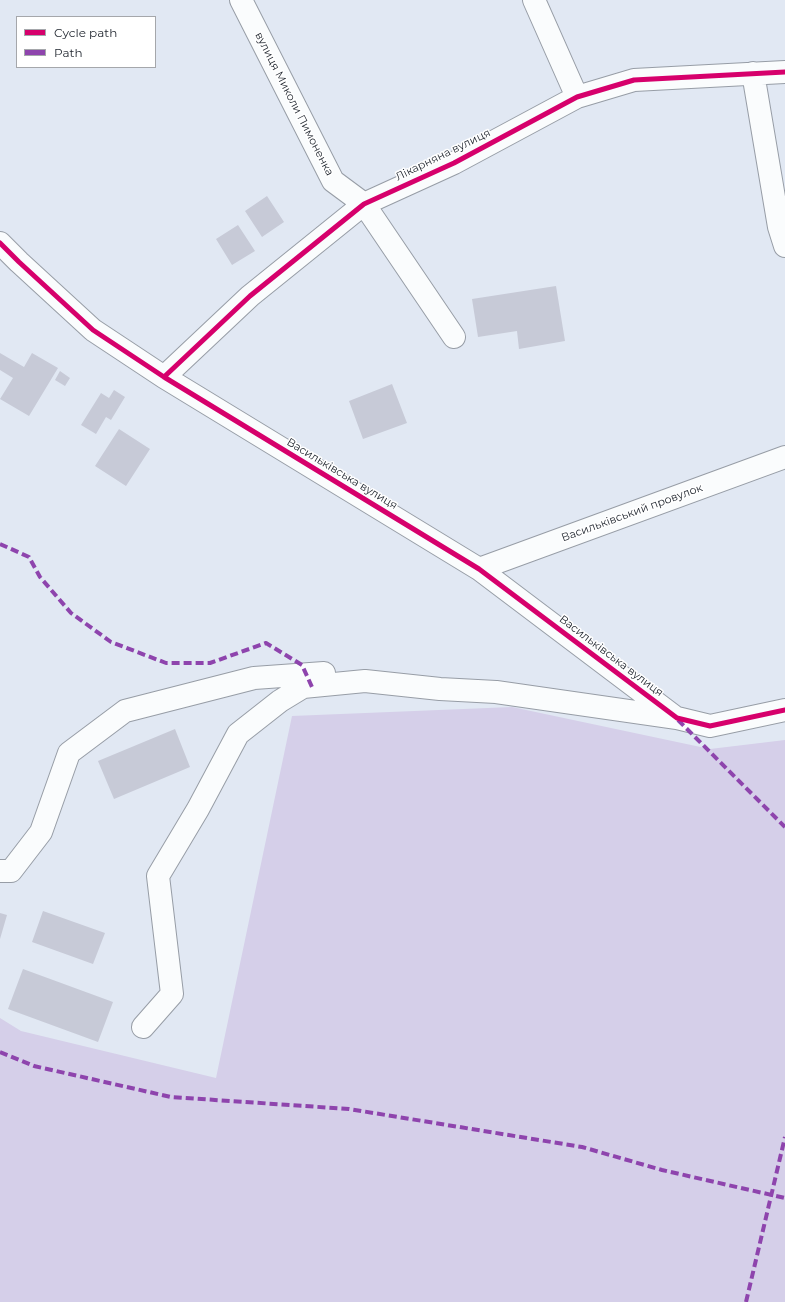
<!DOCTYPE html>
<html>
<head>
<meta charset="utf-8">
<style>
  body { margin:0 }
  #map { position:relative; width:785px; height:1302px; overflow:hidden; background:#e1e8f3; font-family:Montserrat,sans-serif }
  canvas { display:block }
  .legend { position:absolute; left:16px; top:16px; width:140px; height:52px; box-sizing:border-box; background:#fff; border:1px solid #a5a7ab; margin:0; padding:5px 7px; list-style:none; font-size:12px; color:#1d232c }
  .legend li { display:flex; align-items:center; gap:8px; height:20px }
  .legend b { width:20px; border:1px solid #a5a7ab }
</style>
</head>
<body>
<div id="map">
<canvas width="785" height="1302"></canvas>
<ul class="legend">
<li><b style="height:5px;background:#d6006c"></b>Cycle path</li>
<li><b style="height:5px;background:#8e44ad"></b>Path</li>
</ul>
</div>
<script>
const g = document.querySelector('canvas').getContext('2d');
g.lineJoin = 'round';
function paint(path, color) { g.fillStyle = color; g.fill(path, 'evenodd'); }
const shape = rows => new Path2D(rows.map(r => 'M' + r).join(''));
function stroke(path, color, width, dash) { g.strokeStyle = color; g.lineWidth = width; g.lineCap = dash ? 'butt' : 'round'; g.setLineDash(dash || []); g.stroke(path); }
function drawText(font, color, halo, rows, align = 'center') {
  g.font = font + ' Montserrat,sans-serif'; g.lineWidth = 3; g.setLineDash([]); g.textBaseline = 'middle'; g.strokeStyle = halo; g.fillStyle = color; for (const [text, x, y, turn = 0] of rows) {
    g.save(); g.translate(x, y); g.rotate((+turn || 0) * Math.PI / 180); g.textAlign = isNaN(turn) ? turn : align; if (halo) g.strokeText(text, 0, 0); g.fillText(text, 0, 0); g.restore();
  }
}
paint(shape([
  [512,707,710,749,785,740,785,1302,0,1302,0,1018,21,1031,216,1078,292,716]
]), '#d5cfe9');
paint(shape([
  [267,196,284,222,262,237,245,211],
  [238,225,255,251,232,265,216,239],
  [556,286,565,341,519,349,517,331,478,337,472,299],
  [0,353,24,367,32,353,58,368,29,416,0,399,13,378,0,370],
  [60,371,70,378,65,386,55,380],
  [392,384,407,423,363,439,349,401],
  [114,390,125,397,111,420,106,417,96,434,81,425,101,393,109,398],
  [119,429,150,449,126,486,95,466],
  [175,729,190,767,114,799,98,761],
  [43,911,105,933,93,964,32,942],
  [0,913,7,915,0,939],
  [23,969,113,1002,98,1042,8,1009]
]), '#c7cad7');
const minor = shape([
  [241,0,333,181,364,204,454,337],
  [534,0,577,97],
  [753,73,779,227,785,246],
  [0,243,19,262,93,330,164,377,479,569,675,717],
  [164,377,250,296,364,204,454,163,577,97,634,80,785,72],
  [479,569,785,457],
  [0,871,11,871,41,832,69,753,125,711,254,678,324,673],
  [143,1027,172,994,158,876,198,809,238,734,280,701,303,687,365,681,440,689,496,692,677,718,710,726,785,710]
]);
stroke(minor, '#979da6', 24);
stroke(minor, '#fafcfd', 22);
stroke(shape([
  [0,544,29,557,40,577,71,613,111,642,166,663,210,663,266,643,302,665,312,687],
  [678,720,785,827],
  [0,1052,34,1066,171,1097,349,1109,582,1147,662,1170,785,1198],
  [746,1302,785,1137]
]), '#8e44ad', 4, [8, 4]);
stroke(shape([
  [0,243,19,262,93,330,164,377,479,569,677,718,710,726,785,710],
  [164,377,250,296,364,204,454,163,577,97,634,80,785,72]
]), '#d6006c', 5);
drawText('11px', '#1d232c', '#fff', [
  ["вулиця Миколи Пимоненка",294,104,63],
  ["Лікарняна вулиця",443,155,-26],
  ["Васильківська вулиця",342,474,31],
  ["Васильківський провулок",632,513,-20],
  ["Васильківська вулиця",611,656,37]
]);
</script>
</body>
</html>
